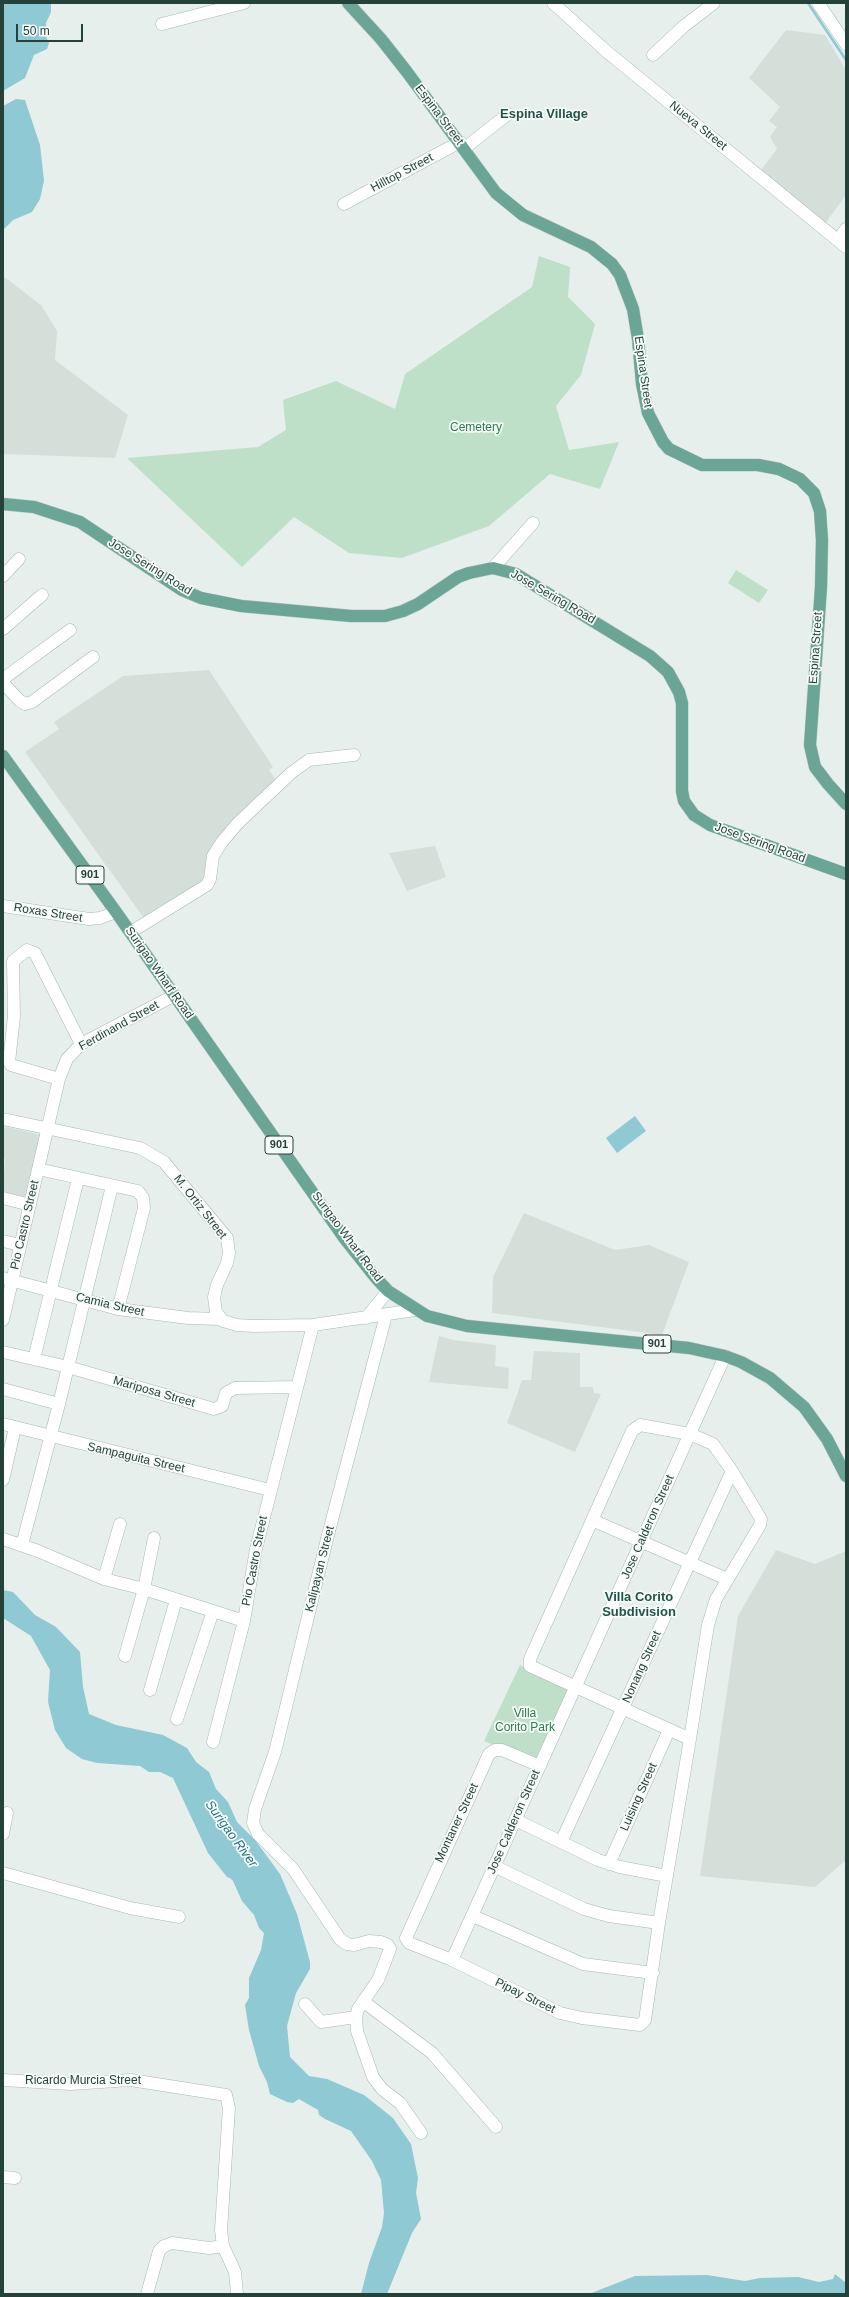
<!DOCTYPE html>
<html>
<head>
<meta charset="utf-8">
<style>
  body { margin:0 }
  #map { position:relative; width:849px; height:2297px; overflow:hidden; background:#e6efeb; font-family:Helvetica,sans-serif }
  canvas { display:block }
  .frame { position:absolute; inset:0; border:4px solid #24423a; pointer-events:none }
  .scale { position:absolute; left:16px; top:24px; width:67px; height:18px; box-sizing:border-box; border:2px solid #24423a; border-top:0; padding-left:5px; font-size:12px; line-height:14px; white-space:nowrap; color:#24423a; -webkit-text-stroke:3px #f7fbf9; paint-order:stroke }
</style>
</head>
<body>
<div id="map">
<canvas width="849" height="2297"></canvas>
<div class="frame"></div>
<div class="scale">50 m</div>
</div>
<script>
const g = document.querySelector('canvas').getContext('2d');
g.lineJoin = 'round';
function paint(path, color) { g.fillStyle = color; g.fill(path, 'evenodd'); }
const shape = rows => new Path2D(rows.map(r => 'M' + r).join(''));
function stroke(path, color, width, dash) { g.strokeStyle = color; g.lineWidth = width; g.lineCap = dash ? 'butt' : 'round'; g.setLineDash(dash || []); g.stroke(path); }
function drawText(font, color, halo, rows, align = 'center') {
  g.font = font + ' Helvetica,sans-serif'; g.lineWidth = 3.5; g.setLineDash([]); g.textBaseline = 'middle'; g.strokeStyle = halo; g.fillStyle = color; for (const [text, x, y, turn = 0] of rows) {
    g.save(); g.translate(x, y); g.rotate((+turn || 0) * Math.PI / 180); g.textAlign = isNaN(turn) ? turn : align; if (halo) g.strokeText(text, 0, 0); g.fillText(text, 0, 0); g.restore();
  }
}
paint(shape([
  [786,30,825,35,846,70,846,195,824,225,758,174,777,149,770,137,777,127,769,121,780,107,749,78],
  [3,276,41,305,57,331,55,360,128,415,115,458,3,454],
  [209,670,273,767,269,770,278,783,228,828,206,880,146,921,25,752,59,729,54,722,123,676],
  [435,846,446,877,407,891,389,853],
  [3,1126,41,1135,26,1197,3,1192,5,1159,3,1158],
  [524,1213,615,1250,649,1245,689,1262,662,1335,492,1313,493,1277],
  [439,1336,453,1340,496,1345,495,1366,509,1368,508,1389,429,1382],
  [534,1351,580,1353,580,1387,593,1387,594,1393,601,1394,575,1452,507,1423,522,1380,531,1380],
  [776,1550,815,1564,846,1551,846,1860,815,1887,700,1876,738,1616]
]), '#d4dfda');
paint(shape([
  [539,256,570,267,568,297,595,324,581,375,556,406,569,450,619,442,600,489,550,474,489,526,402,558,349,553,294,517,242,567,127,458,258,447,286,430,283,400,336,381,395,409,405,374,532,287],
  [736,570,768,590,759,603,728,583],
  [520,1665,571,1689,538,1763,484,1741]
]), '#bfe0c8');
paint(shape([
  [3,3,51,3,51,12,46,23,45,34,49,43,47,49,34,55,25,78,3,91],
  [16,99,25,100,40,145,44,181,40,199,32,212,13,220,3,230,3,106],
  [635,1116,646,1131,617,1153,606,1138],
  [3,1590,13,1592,35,1615,56,1627,80,1652,83,1687,89,1714,116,1725,163,1735,187,1748,196,1762,209,1772,216,1789,228,1802,237,1822,255,1840,280,1874,297,1914,310,1962,310,1969,296,1993,287,2026,290,2057,309,2076,327,2079,364,2095,393,2118,411,2144,418,2178,416,2193,421,2219,412,2233,387,2294,361,2294,369,2263,382,2227,384,2213,381,2180,372,2161,351,2131,325,2119,319,2115,318,2110,299,2099,293,2103,287,2102,270,2094,267,2082,259,2066,249,2030,245,2005,249,1998,249,1978,261,1950,264,1933,259,1928,254,1915,242,1901,233,1881,230,1878,227,1877,208,1853,173,1778,160,1772,149,1772,140,1766,97,1763,82,1759,66,1748,55,1730,48,1702,50,1670,31,1636,3,1618],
  [835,2274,846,2283,846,2294,589,2294,635,2276,707,2275,745,2281,760,2278,798,2277,819,2282,833,2279]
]), '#8ec9d4');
stroke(shape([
  [808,3,846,60]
]), '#8ec9d4', 2.5);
const minor = shape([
  [553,3,606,51,846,247],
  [818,3,846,44],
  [162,24,244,3],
  [653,55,684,26,714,3],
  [465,148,508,114],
  [344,204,460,142],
  [838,240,846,229],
  [493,568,533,523],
  [3,576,19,559],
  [3,629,42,595],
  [3,679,70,630],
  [3,683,20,701,25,704,32,702,93,657],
  [3,906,89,919,100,918,116,912],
  [131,932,207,885,210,879,213,856,222,842,237,824,291,773,309,760,354,755],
  [59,1079,11,1065,9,1062,14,1016,13,961,27,950,35,953,81,1044],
  [3,1119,140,1148,164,1162,227,1238,229,1253,227,1263,217,1285,214,1297,216,1312,223,1321,237,1325,254,1326,313,1325,415,1310],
  [38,1169,138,1191,143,1198,144,1208,118,1309],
  [3,1198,30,1205],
  [3,1241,20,1245],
  [3,1278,118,1309,188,1318,219,1319],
  [386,1315,328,1535,275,1752,255,1809,253,1823,258,1834,293,1869,340,1939,347,1944,354,1945,369,1941,381,1942,388,1945,390,1949,378,1980,358,2009,356,2017,357,2031,373,2077,382,2089,400,2103,421,2133],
  [366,1318,388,1291],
  [3,1320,59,1079,67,1059,81,1044,175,995],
  [3,1352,68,1367,214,1409,222,1406,226,1393,235,1388,296,1387],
  [34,1359,78,1179],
  [3,1389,59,1404],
  [3,1424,270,1490],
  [3,1480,15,1428],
  [592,1520,727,1579],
  [3,1539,38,1551,104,1579,144,1589,244,1621,256,1549,313,1325],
  [22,1545,59,1404,112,1186],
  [104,1579,120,1524],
  [125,1656,144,1589,154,1538],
  [150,1690,176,1600],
  [177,1719,213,1611],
  [213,1742,244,1621],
  [540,1766,502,1750,495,1750,489,1754,406,1938,409,1943,452,1960,560,2013,582,2018,640,2025,645,2020,659,1923,690,1739,708,1625,716,1599,760,1525,761,1519,732,1471,713,1444,690,1434,640,1425,632,1431,530,1659,530,1666,690,1739],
  [516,1820,598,1860,620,1867,667,1876],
  [3,1834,7,1813],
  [561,1842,732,1471],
  [609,1864,669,1730],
  [494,1866,584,1909,609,1916,659,1923],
  [3,1873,130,1908,179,1917],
  [473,1916,583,1964,653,1973],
  [452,1960,725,1356],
  [364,2002,432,2053,496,2127],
  [305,2004,321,2022,356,2017],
  [3,2080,71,2084,131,2080,226,2095,229,2108,221,2230,223,2246,235,2272,237,2294],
  [3,2177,15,2178],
  [147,2294,159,2251,164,2246,172,2243,209,2248,223,2246]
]);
const major = shape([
  [348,3,381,39,407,72,496,193,523,215,591,247,612,264,620,275,633,309,638,339,642,384,648,413,663,442,669,449,702,465,758,465,779,469,800,479,814,493,820,511,822,540,821,587,810,745,815,767,828,784,846,804],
  [3,504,34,507,80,522,182,590,201,598,241,606,351,616,385,616,403,611,418,604,458,577,469,573,493,568,516,574,650,656,668,672,679,692,682,703,682,791,684,801,694,815,710,825,846,874],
  [3,756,116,912,345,1239,376,1278,388,1291,427,1316,467,1326,689,1348,725,1356,741,1362,770,1378,804,1407,827,1439,846,1476]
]);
stroke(minor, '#a8b8b2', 13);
stroke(major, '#c2cac8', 13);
stroke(minor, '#fff', 12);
stroke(major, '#6aa596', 12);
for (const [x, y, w] of [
  [90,875,28],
  [279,1145,28],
  [657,1344,28]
]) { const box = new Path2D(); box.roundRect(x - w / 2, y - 9, w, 18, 3); g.fillStyle = '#f7fbf9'; g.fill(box); stroke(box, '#24423a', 1); }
drawText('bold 11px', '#24423a', null, [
  ["901",90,875],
  ["901",279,1145],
  ["901",657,1344]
]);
drawText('12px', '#24423a', '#f7fbf9', [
  ["Espina Street",439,115,53],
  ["Nueva Street",698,126,39],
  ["Hilltop Street",402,173,-28],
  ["Espina Street",643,372,82],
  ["Jose Sering Road",150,567,32],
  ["Jose Sering Road",553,597,30],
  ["Espina Street",816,648,-86],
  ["Jose Sering Road",760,843,20],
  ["Roxas Street",48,913,9],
  ["Surigao Wharf Road",159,973,55],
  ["Ferdinand Street",119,1026,-29],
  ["M. Ortiz Street",200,1207,52],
  ["Pio Castro Street",25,1225,-77],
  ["Surigao Wharf Road",347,1237,53],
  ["Camia Street",110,1305,13],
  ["Mariposa Street",154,1392,16],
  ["Sampaguita Street",136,1458,13],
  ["Jose Calderon Street",648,1527,-66],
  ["Pio Castro Street",255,1561,-79],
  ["Kalipayan Street",320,1569,-76],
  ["Nonang Street",642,1667,-66],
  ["Luising Street",639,1797,-66],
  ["Jose Calderon Street",514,1822,-66],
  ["Montaner Street",457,1823,-65],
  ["Pipay Street",525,1996,26],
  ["Ricardo Murcia Street",83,2081]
]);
drawText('12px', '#2d7a4b', '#f7fbf9', [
  ["Cemetery",476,428],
  ["Villa",525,1714],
  ["Corito Park",525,1728]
]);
drawText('bold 13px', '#1f5548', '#f7fbf9', [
  ["Espina Village",544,114],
  ["Villa Corito",639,1597],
  ["Subdivision",639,1612]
]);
drawText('italic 13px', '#1c6f80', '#f7fbf9', [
  ["Surigao River",231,1834,54]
]);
</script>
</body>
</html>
